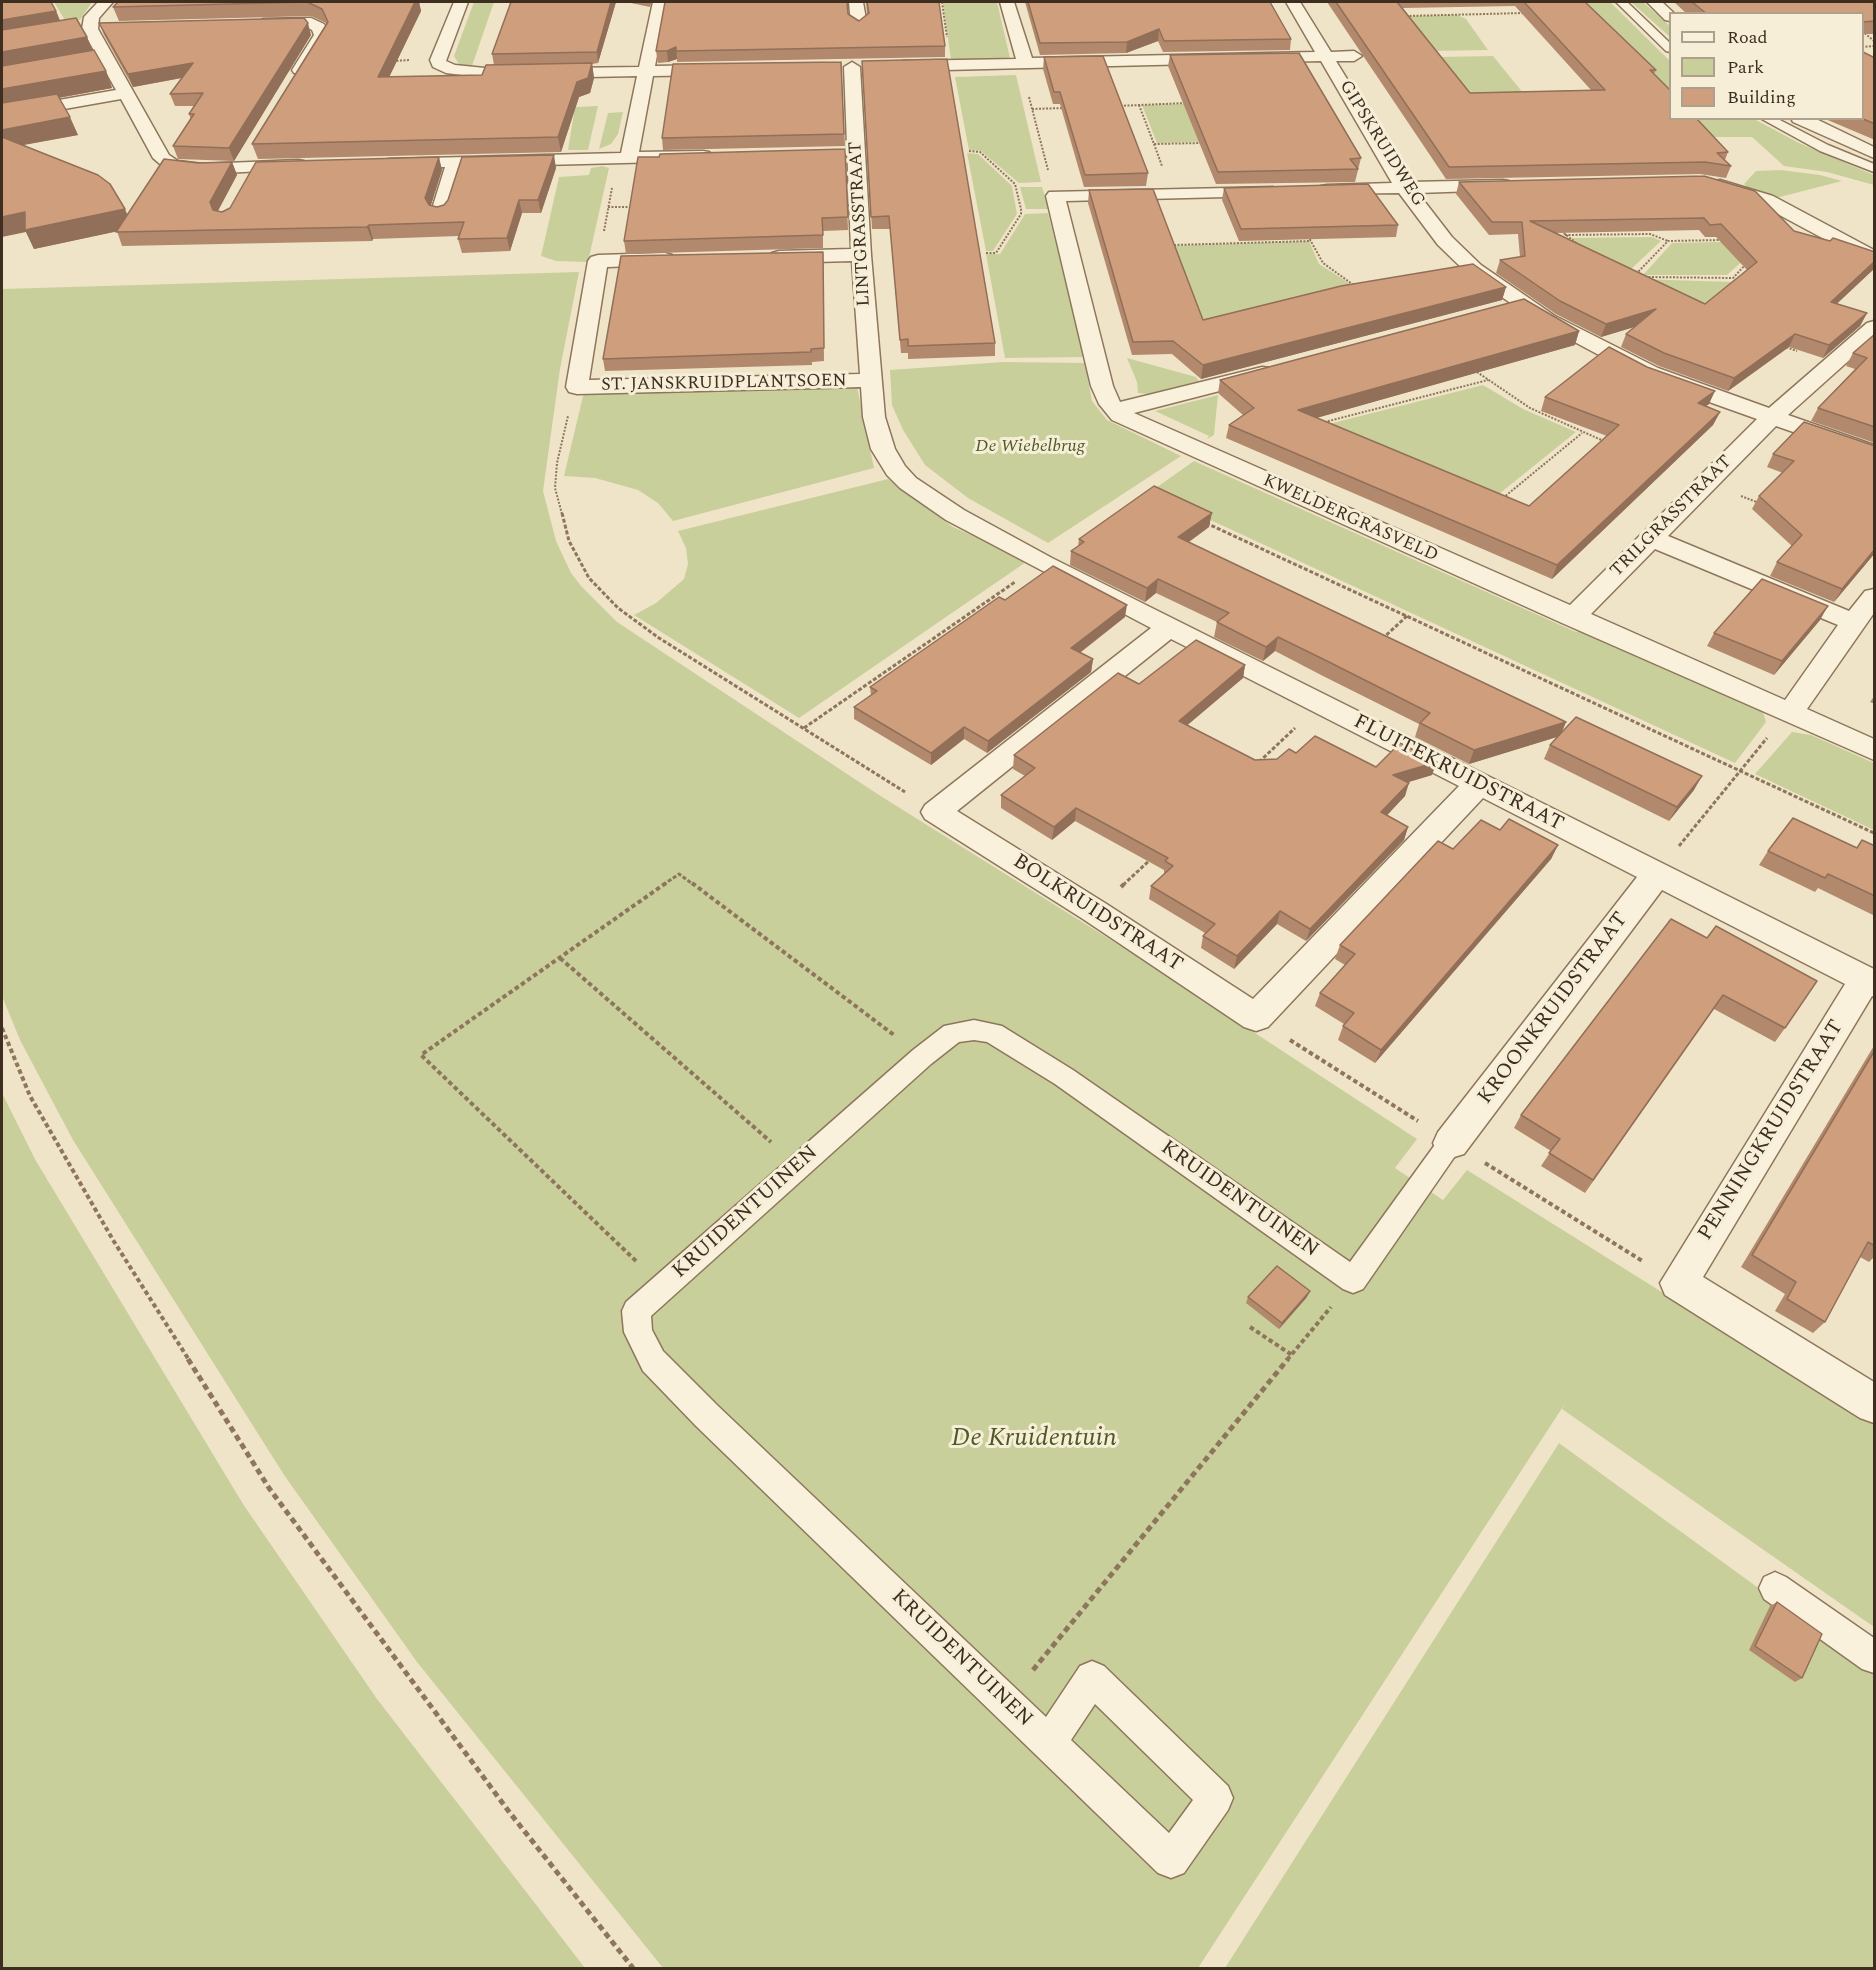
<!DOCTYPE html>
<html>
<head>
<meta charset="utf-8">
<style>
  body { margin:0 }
  #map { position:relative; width:1876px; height:1970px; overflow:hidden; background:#f0e4c8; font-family:Spectral,serif }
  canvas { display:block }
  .frame { position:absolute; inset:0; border:3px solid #3d2e20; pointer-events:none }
  .legend { position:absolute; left:1669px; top:12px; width:195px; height:108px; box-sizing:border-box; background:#f7eed8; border:2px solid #ada18e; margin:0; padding:8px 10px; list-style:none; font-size:18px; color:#3d2e20 }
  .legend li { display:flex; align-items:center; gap:12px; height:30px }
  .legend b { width:30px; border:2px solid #ada18e }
</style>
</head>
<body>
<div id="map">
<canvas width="1876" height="1970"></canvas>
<div class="frame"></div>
<ul class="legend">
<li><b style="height:8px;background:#faf1dc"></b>Road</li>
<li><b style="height:16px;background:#c9cf9b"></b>Park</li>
<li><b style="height:16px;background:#cf9f7d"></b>Building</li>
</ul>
</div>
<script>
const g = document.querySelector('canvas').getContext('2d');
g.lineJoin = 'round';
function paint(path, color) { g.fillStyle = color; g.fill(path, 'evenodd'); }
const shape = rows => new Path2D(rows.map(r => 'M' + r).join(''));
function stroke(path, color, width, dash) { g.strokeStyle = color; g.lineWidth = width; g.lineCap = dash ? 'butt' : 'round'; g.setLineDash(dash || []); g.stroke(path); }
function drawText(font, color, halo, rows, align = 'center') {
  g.font = font + ' Spectral,serif'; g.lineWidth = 6; g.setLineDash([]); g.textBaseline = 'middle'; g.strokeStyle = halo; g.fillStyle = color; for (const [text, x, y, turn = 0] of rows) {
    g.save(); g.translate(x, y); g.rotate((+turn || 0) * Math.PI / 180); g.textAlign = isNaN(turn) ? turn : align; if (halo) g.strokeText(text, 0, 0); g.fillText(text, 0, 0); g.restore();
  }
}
paint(shape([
  [54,2,92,2,80,20,66,22],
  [474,2,494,2,471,69,460,66,454,56],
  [943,2,997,2,1010,58,951,60],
  [1566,2,1610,2,1670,61,1670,93],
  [1631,2,1643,2,1670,26,1670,37],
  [1457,15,1466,19,1488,50,1432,51,1407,16],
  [1493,56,1524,94,1464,95,1436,57],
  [1016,75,1041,182,1019,183,981,151,969,150,955,77],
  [1231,103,1249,140,1157,143,1142,105],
  [598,106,588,150,568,150,575,107],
  [623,112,618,134,611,144,599,149,608,113],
  [1694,119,1754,119,1799,143,1874,175,1874,185,1827,172,1784,166,1752,137,1714,137],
  [967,153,978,154,1012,186,1017,214,993,251,986,251],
  [602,166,609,168,588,262,556,261,541,256,559,177,589,175,591,168],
  [1781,170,1820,175,1842,181,1776,198,1747,187,1744,184,1756,171],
  [1020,187,1042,187,1049,209,1026,209],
  [1048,213,1085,357,1005,358,986,254,1000,254,1025,214],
  [1652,237,1661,241,1629,271,1619,273,1571,238],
  [1309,241,1319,264,1352,285,1197,325,1168,246],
  [1765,241,1727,275,1643,275,1672,243],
  [579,272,560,369,543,491,556,541,571,573,581,586,617,622,879,795,1151,965,1417,1139,1395,1168,1443,1200,1467,1170,1874,1425,1874,1627,1562,1409,1566,1402,1198,1968,663,1968,417,1662,284,1475,73,1140,20,1040,2,996,2,289],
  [1638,279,1734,282,1698,313],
  [1127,358,1196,377,1199,381,1148,394,1138,393,1137,382],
  [1003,362,1085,363,1092,401,1107,420,1181,456,1048,543,968,498,925,465,903,430,892,405,890,370],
  [1483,385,1523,409,1576,432,1494,498,1313,428],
  [857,387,874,468,673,521,658,503,638,490,595,478,564,476,584,392],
  [1218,395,1214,435,1207,439,1209,436,1155,411],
  [1194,461,1576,632,1581,630,1763,712,1766,722,1735,763,1150,492],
  [888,479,953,527,1029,560,799,718,634,615,656,603,684,579,688,564,686,548,678,531],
  [1792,732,1811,735,1874,763,1874,830,1755,774],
  [2,1093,36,1161,243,1504,377,1699,585,1968,2,1968],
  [1559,1443,1874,1672,1874,1968,1225,1968]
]), '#c9cf9b');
const lane = shape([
  [1616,2,1627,2,1670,43,1670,52,1666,51,1616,2],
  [1760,118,1776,118,1828,145,1874,164,1874,172,1820,151,1760,118],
  [974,1020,1002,1026,1073,1070,1350,1262,1442,1135,1451,1132,1460,1135,1464,1143,1363,1289,1353,1293,1343,1289,1055,1084,987,1042,974,1040,959,1042,931,1064,651,1316,652,1330,663,1351,718,1406,1046,1717,1080,1666,1092,1661,1104,1666,1228,1786,1233,1798,1228,1810,1184,1873,1171,1878,1158,1873,696,1426,643,1371,624,1332,622,1311,626,1302,913,1050,944,1026,974,1020],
  [1095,1704,1193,1800,1169,1833,1071,1740,1095,1704],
  [1775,1572,1786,1577,1874,1638,1874,1673,1862,1669,1764,1599,1759,1588,1764,1577,1775,1572]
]);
const street = shape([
  [98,2,113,2,99,18,98,29,169,155,178,161,203,164,298,160,304,161,307,165,304,169,203,174,167,170,153,158,121,99,2,120,2,110,116,90,82,29,84,17,98,2],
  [454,2,468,2,446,61,455,65,495,69,639,67,653,2,667,2,655,66,716,65,724,70,716,75,653,76,639,152,703,151,709,152,712,156,709,160,703,161,463,167,449,212,447,216,433,216,431,212,445,167,394,168,388,167,385,163,388,159,621,153,637,76,495,79,446,73,433,67,430,60,454,2],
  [849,2,863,2,867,25,864,28,859,30,851,25,849,2],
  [1000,2,1014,2,1032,58,1315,52,1286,2,1300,2,1331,52,1354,51,1362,56,1354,61,1336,61,1410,182,1503,180,1509,181,1512,185,1509,189,1503,190,1418,193,1452,237,1481,265,1555,316,1658,368,1769,408,1867,323,1874,321,1874,338,1788,415,1874,445,1874,460,1776,426,1668,536,1849,611,1865,591,1874,589,1874,613,1807,709,1874,739,1874,760,1562,623,1112,420,1099,404,1091,386,1046,196,1049,192,1273,187,1276,191,1273,195,1267,196,1066,201,1113,386,1120,402,1262,367,1270,368,1273,373,1270,378,1134,413,1570,605,1757,419,1642,378,1541,324,1467,273,1438,245,1399,193,1321,194,1318,190,1321,186,1327,185,1392,183,1321,61,903,71,895,66,903,61,1016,59,1000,2],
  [1655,549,1838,625,1785,700,1591,614,1655,549],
  [1647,2,1662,2,1675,14,1670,14,1670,21,1665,20,1647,2],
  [311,18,324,24,330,35,306,73,294,73,292,70,314,35,312,30,308,28,263,29,255,24,263,19,311,18],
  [852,62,860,67,871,255,885,417,895,449,905,466,916,478,964,510,1052,558,1874,969,1874,997,1872,996,1703,1277,1874,1382,1874,1423,1860,1418,1665,1295,1660,1283,1845,984,1662,890,1464,1154,1451,1158,1438,1154,1433,1143,1438,1132,1637,877,1483,798,1268,1027,1256,1031,1244,1027,1083,919,925,819,921,812,925,805,1151,628,946,520,900,488,887,475,871,449,863,417,861,387,577,394,569,392,566,387,588,261,591,257,598,255,665,253,672,255,675,259,672,263,665,265,607,267,589,380,860,374,852,261,779,263,772,261,769,257,772,253,779,251,851,249,844,67,852,62],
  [1171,639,1459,786,1253,999,1105,903,957,811,1171,639],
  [1791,118,1814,118,1874,147,1874,158,1793,122,1791,118],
  [1720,180,1773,196,1874,250,1874,264,1867,262,1759,204,1714,189,1711,185,1714,181,1720,180]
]);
stroke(lane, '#8d765c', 3);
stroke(street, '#8d765c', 3);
stroke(shape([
  [942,2,947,37],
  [1406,16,1524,13],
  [1862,31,1874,41],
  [1862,47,1874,46],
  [393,61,410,60],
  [1029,97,1048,170],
  [1139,105,1154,144,1201,143],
  [1117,106,1187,103],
  [1032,109,1065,108],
  [1154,144,1162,166],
  [969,151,980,152,1015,184,1021,209,1021,214,996,253,986,253],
  [608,207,635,207],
  [604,231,612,188],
  [1561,231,1579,245],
  [1565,235,1650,234,1668,241],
  [1308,236,1323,263,1355,286],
  [1174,245,1311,241],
  [1636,274,1668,241,1722,240],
  [1645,277,1733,278,1746,264],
  [1783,346,1797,351],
  [1474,370,1530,408,1606,442],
  [1321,423,1488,380],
  [1741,496,1759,503],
  [1503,498,1582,433],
  [562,514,555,488,557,463,568,416]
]), '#8d765c', 2, [2, 1.5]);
stroke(shape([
  [562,513,569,541,589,578,618,608,659,638,905,792],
  [1206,523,1874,833],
  [1382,639,1407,616],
  [804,728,1015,582],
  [1259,762,1295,728],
  [1679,846,1767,738],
  [663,885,679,874,694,885],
  [1123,885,1151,859]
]), '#8d765c', 3, [4, 2]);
stroke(shape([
  [692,883,894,1035],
  [1121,887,1125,883],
  [560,958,771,1142],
  [2,1028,30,1096,113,1240,189,1360],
  [1290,1040,1418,1121],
  [1485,1163,1644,1262],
  [636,1261,421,1055,666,883],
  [1250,1327,1292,1355],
  [1287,1360,1331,1307]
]), '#8d765c', 4, [4.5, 3]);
stroke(shape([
  [188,1359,269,1488,510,1813,633,1968],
  [1033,1670,1288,1359]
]), '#8d765c', 5, [6, 4]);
paint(lane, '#faf1dc');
paint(street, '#faf1dc');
paint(shape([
  [2,2,56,11,60,21,87,37,92,51,106,71,112,88,59,98,78,135,22,145,127,215,198,163,232,162,237,175,218,211,222,212,442,170,431,205,437,207,556,168,541,213,522,213,510,251,462,253,458,239,459,236,373,239,372,241,122,246,117,231,34,249,26,232],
  [118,2,419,2,421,11,389,77,482,75,494,65,492,54,616,2,598,63,592,64,594,78,590,93,579,97,561,152,258,159,252,144,326,24,326,23,311,16,119,21,113,7],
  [626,2,652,2,650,7],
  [866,2,939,2,945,46,945,57,677,62,677,59,668,62,658,63,656,51,848,14,859,21,867,14],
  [1025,2,1270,2,1291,39,1290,50,1163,52,1158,41,1126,53,1040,55],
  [1327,2,1585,2,1656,70,1654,74,1728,152,1725,160,1731,166,1726,178,1700,174,1446,179],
  [1515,6,1591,90,1470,93,1403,8],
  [1674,2,1875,2,1875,34,1863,34,1863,14,1687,14],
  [99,23,311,35,234,161,178,159,173,146,191,120,189,114,194,106,175,106,170,94,182,78,133,87,104,35],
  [1170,55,1361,158,1355,182,1216,184,1168,66],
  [1044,57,1148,173,1146,186,1084,187,1060,104,1053,104,1043,69],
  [1875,58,1875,140,1823,118,1863,118],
  [862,61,995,343,995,356,908,359,908,353,901,353,890,229,872,229],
  [841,62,845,146,663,150,662,138],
  [845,149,848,230,823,231,823,248,626,254,624,241],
  [1459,182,1794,231,1830,241,1875,252,1875,268,1836,304,1867,313,1860,326,1823,358,1789,347,1728,391,1659,366,1621,347,1626,334,1634,327,1601,337,1556,314,1496,273,1500,260,1520,257,1518,234,1489,235,1456,194],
  [1699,230,1705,237,1716,237,1747,270,1705,304,1555,233],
  [1224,188,1398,225,1396,237,1239,241,1222,200],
  [1089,190,1203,320,1506,287,1502,300,1201,379,1172,354,1132,355,1088,203],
  [823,252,824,361,812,362,812,365,605,371,603,359],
  [1579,331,1575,345,1316,418,1529,506,1607,436,1541,411,1545,397,1709,404,1706,406,1720,412,1713,425,1552,579,1226,438,1229,425,1243,415,1218,393,1220,380],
  [1875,334,1875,443,1811,421,1818,408,1855,369,1846,366,1853,353],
  [1875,446,1875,553,1834,602,1770,576,1777,562,1792,546,1752,509,1759,496,1783,473,1767,467,1773,454],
  [1209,527,1189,542,1566,722,1562,732,1694,790,1669,821,1544,759,1550,745,1557,737,1469,764,1415,737,1419,724,1323,676,1275,651,1263,661,1214,637,1217,622,1156,593,1145,602,1070,565,1071,551,1078,546,1079,539],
  [1005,600,1125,617,1080,653,1093,659,1091,672,987,753,964,739,931,765,854,719,854,707,871,695,870,687],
  [1820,620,1774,675,1707,646,1714,633],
  [1245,665,1243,678,1187,725,1255,760,1277,759,1296,753,1376,767,1432,775,1408,782,1405,796,1387,815,1408,827,1404,840,1306,941,1277,924,1234,969,1201,948,1203,936,1205,933,1149,899,1151,886,1164,875,1164,870,1075,821,1052,840,1001,808,1001,795,1025,776,1013,769,1014,755,1139,684],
  [1875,695,1875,704,1870,702],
  [1500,830,1558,845,1551,859,1375,1063,1338,1040,1343,1026,1344,1024,1315,1006,1320,993,1345,965,1335,959,1340,945,1453,849],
  [1875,846,1875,916,1818,888,1815,892,1759,865,1768,851,1857,848],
  [1671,919,1785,1028,1775,1042,1714,1009,1585,1193,1541,1166,1551,1151,1514,1128,1521,1115],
  [1875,1044,1875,1256,1869,1262,1860,1257,1825,1322,1813,1333,1775,1311,1785,1294,1741,1267],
  [1248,1297,1307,1297,1279,1329,1246,1303],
  [1777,1602,1802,1678,1795,1682,1749,1650,1770,1606]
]), '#b2896c');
paint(shape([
  [415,2,419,2,421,11,382,92,378,77],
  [611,2,616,2,598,63,597,52],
  [56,11,63,28,2,39,2,20],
  [308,23,311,35,234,161,229,148],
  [1159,29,1158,41,1126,53,1127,42],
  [87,37,94,54,2,72,2,52],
  [676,47,677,59,668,62,667,51],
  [193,63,197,75,133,87,128,74],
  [592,63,594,78,590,93,579,97,561,152,558,137,577,82],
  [106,71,112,88,2,108,2,89],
  [70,117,78,135,2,149,2,130],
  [554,155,556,168,541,213,538,200],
  [439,157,442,170,429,211,425,198],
  [232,162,237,175,215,216,210,202],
  [519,200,522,213,510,251,507,238],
  [125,209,133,228,34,249,26,232,2,237,2,217,25,212],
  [369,225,373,239,372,241,367,227],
  [1875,261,1875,268,1825,315,1831,302],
  [1506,287,1502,300,1201,379,1203,365],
  [1656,309,1651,322,1601,337,1606,324],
  [1867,313,1860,326,1823,358,1829,345],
  [1579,331,1575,345,1295,424,1298,410],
  [1795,334,1789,347,1728,391,1734,378],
  [1715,391,1709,404,1692,416,1698,403],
  [1720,412,1713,425,1552,579,1557,565],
  [1212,513,1209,527,1176,551,1178,537],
  [1875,549,1875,553,1834,602,1842,589],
  [1158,579,1156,593,1145,602,1147,588],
  [1127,605,1125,617,1070,660,1071,648],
  [1828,606,1820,620,1774,675,1782,661],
  [1278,637,1275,651,1263,661,1266,647],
  [1093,659,1091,672,987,753,988,741],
  [1245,665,1243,678,1177,734,1179,721],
  [1566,722,1560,736,1469,764,1474,750],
  [964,727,964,739,931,765,931,753],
  [1437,762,1432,775,1389,788,1393,775],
  [1702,776,1694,790,1669,821,1677,807],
  [1409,783,1405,796,1377,826,1381,812],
  [1076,808,1075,821,1052,840,1054,827],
  [1408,827,1404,840,1306,941,1310,929],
  [1558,845,1551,859,1375,1063,1381,1050],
  [1280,911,1277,924,1234,969,1237,956],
  [1310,1291,1307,1297,1279,1329,1282,1323]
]), '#916f58');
const building = shape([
  [2,2,51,2,56,11,2,20,2,2],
  [118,2,415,2,378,77,482,75,486,65,592,63,588,78,577,82,558,137,252,144,328,22,322,9,307,2,113,7,118,2],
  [511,2,611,2,597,52,492,54,511,2],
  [665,2,847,2,848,14,859,21,869,13,867,2,939,2,945,46,676,51,676,47,667,51,656,51,665,2],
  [1028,2,1270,2,1291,39,1164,41,1159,29,1127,42,1040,43,1028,2],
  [1336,2,1397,2,1470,93,1605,90,1524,2,1585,2,1656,70,1650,70,1671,91,1671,118,1696,118,1728,152,1717,153,1731,166,1705,162,1449,167,1336,2],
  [1692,2,1875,2,1875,21,1863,22,1863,14,1707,14,1692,2],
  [76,18,87,37,2,52,2,30,76,18],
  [304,18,308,23,229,148,173,146,194,114,189,114,203,93,170,94,193,63,128,74,99,23,304,18],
  [94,50,106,71,2,89,2,66,94,50],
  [1863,52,1875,58,1875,124,1861,118,1863,118,1863,52],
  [1299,53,1361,158,1350,159,1358,169,1218,172,1170,55,1299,53],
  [1103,56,1148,173,1085,175,1060,92,1054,92,1044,57,1103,56],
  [947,59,995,343,908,346,908,339,900,340,889,216,871,217,862,61,947,59],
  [841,62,844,134,662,138,673,64,841,62],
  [57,94,70,117,2,130,2,103,57,94],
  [2,137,98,175,110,184,125,209,25,230,25,212,2,217,2,137],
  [845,149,848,217,822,218,823,235,624,241,638,157,659,157,660,154,845,149],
  [554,155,538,200,519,200,507,238,458,239,464,222,369,225,367,227,116,232,164,159,198,163,232,162,210,202,213,210,222,212,230,208,256,162,439,157,425,198,429,205,437,207,444,205,448,200,462,157,554,155],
  [1704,176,1755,191,1794,231,1830,241,1833,238,1875,252,1875,261,1831,302,1867,313,1829,345,1795,334,1734,378,1664,353,1626,334,1656,309,1606,324,1560,301,1500,260,1525,256,1522,222,1492,222,1459,182,1704,176],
  [1704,218,1710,225,1721,224,1757,262,1705,304,1530,221,1704,218],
  [1368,184,1398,225,1241,229,1224,188,1368,184],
  [1153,189,1203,320,1341,286,1473,264,1506,287,1203,365,1173,341,1133,342,1089,190,1153,189],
  [823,252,824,348,811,349,811,352,603,359,621,256,823,252],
  [1524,299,1579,331,1298,410,1529,506,1619,425,1545,397,1609,347,1647,367,1715,391,1698,403,1720,412,1557,565,1229,425,1254,408,1220,380,1524,299],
  [1875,334,1875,427,1818,408,1867,358,1853,353,1875,334],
  [1804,422,1875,446,1875,549,1842,589,1777,562,1802,535,1759,496,1794,461,1773,454,1804,422],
  [1154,486,1212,513,1178,537,1566,722,1474,750,1420,723,1430,713,1327,661,1278,637,1266,647,1217,622,1229,613,1158,579,1147,588,1071,551,1084,542,1079,539,1154,486],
  [1053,566,1127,605,1071,648,1093,659,988,741,964,727,931,753,854,707,877,691,870,687,999,597,1005,600,1053,566],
  [1762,579,1828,606,1782,661,1714,633,1762,579],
  [1196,640,1245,665,1179,721,1255,760,1277,759,1289,749,1296,753,1315,736,1376,767,1400,743,1437,762,1393,775,1409,783,1381,812,1408,827,1310,929,1280,911,1237,956,1203,936,1215,924,1151,886,1173,866,1165,861,1168,858,1076,808,1054,827,1001,795,1035,768,1014,755,1118,673,1139,684,1196,640],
  [1576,717,1702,776,1677,807,1550,745,1576,717],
  [1793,818,1857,848,1862,840,1875,846,1875,896,1828,874,1825,878,1768,851,1793,818],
  [1509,819,1558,845,1381,1050,1343,1026,1354,1013,1320,993,1355,954,1340,945,1438,841,1453,849,1481,820,1500,830,1509,819],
  [1671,919,1707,938,1716,926,1817,981,1785,1028,1723,995,1593,1180,1549,1153,1560,1139,1521,1115,1671,919],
  [1875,1050,1875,1246,1868,1242,1825,1322,1787,1299,1796,1282,1752,1255,1875,1050],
  [1277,1266,1310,1291,1282,1323,1248,1297,1277,1266],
  [1777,1602,1822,1634,1802,1678,1755,1646,1777,1602]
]);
paint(building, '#cf9f7d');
stroke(building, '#916f58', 1.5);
drawText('18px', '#3d2e20', '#f7eed8', [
  ["GIPSKRUIDWEG",1381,144,58],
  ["LINTGRASSTRAAT",861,224,-93],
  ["ST. JANSKRUIDPLANTSOEN",724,384,-1],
  ["TRILGRASSTRAAT",1672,517,-45],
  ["KWELDERGRASVELD",1350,519,24]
]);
drawText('italic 18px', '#4d5a26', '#f7eed8', [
  ["De Wiebelbrug",1030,447]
]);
drawText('21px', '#3d2e20', '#f7eed8', [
  ["FLUITEKRUIDSTRAAT",1458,774,27],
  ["BOLKRUIDSTRAAT",1097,914,33],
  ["KROONKRUIDSTRAAT",1554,1009,-53],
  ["PENNINGKRUIDSTRAAT",1772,1131,-58],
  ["KRUIDENTUINEN",1239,1200,35],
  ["KRUIDENTUINEN",746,1213,-42],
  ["KRUIDENTUINEN",961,1659,44]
]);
drawText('italic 26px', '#4d5a26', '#f7eed8', [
  ["De Kruidentuin",1034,1440]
]);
</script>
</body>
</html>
